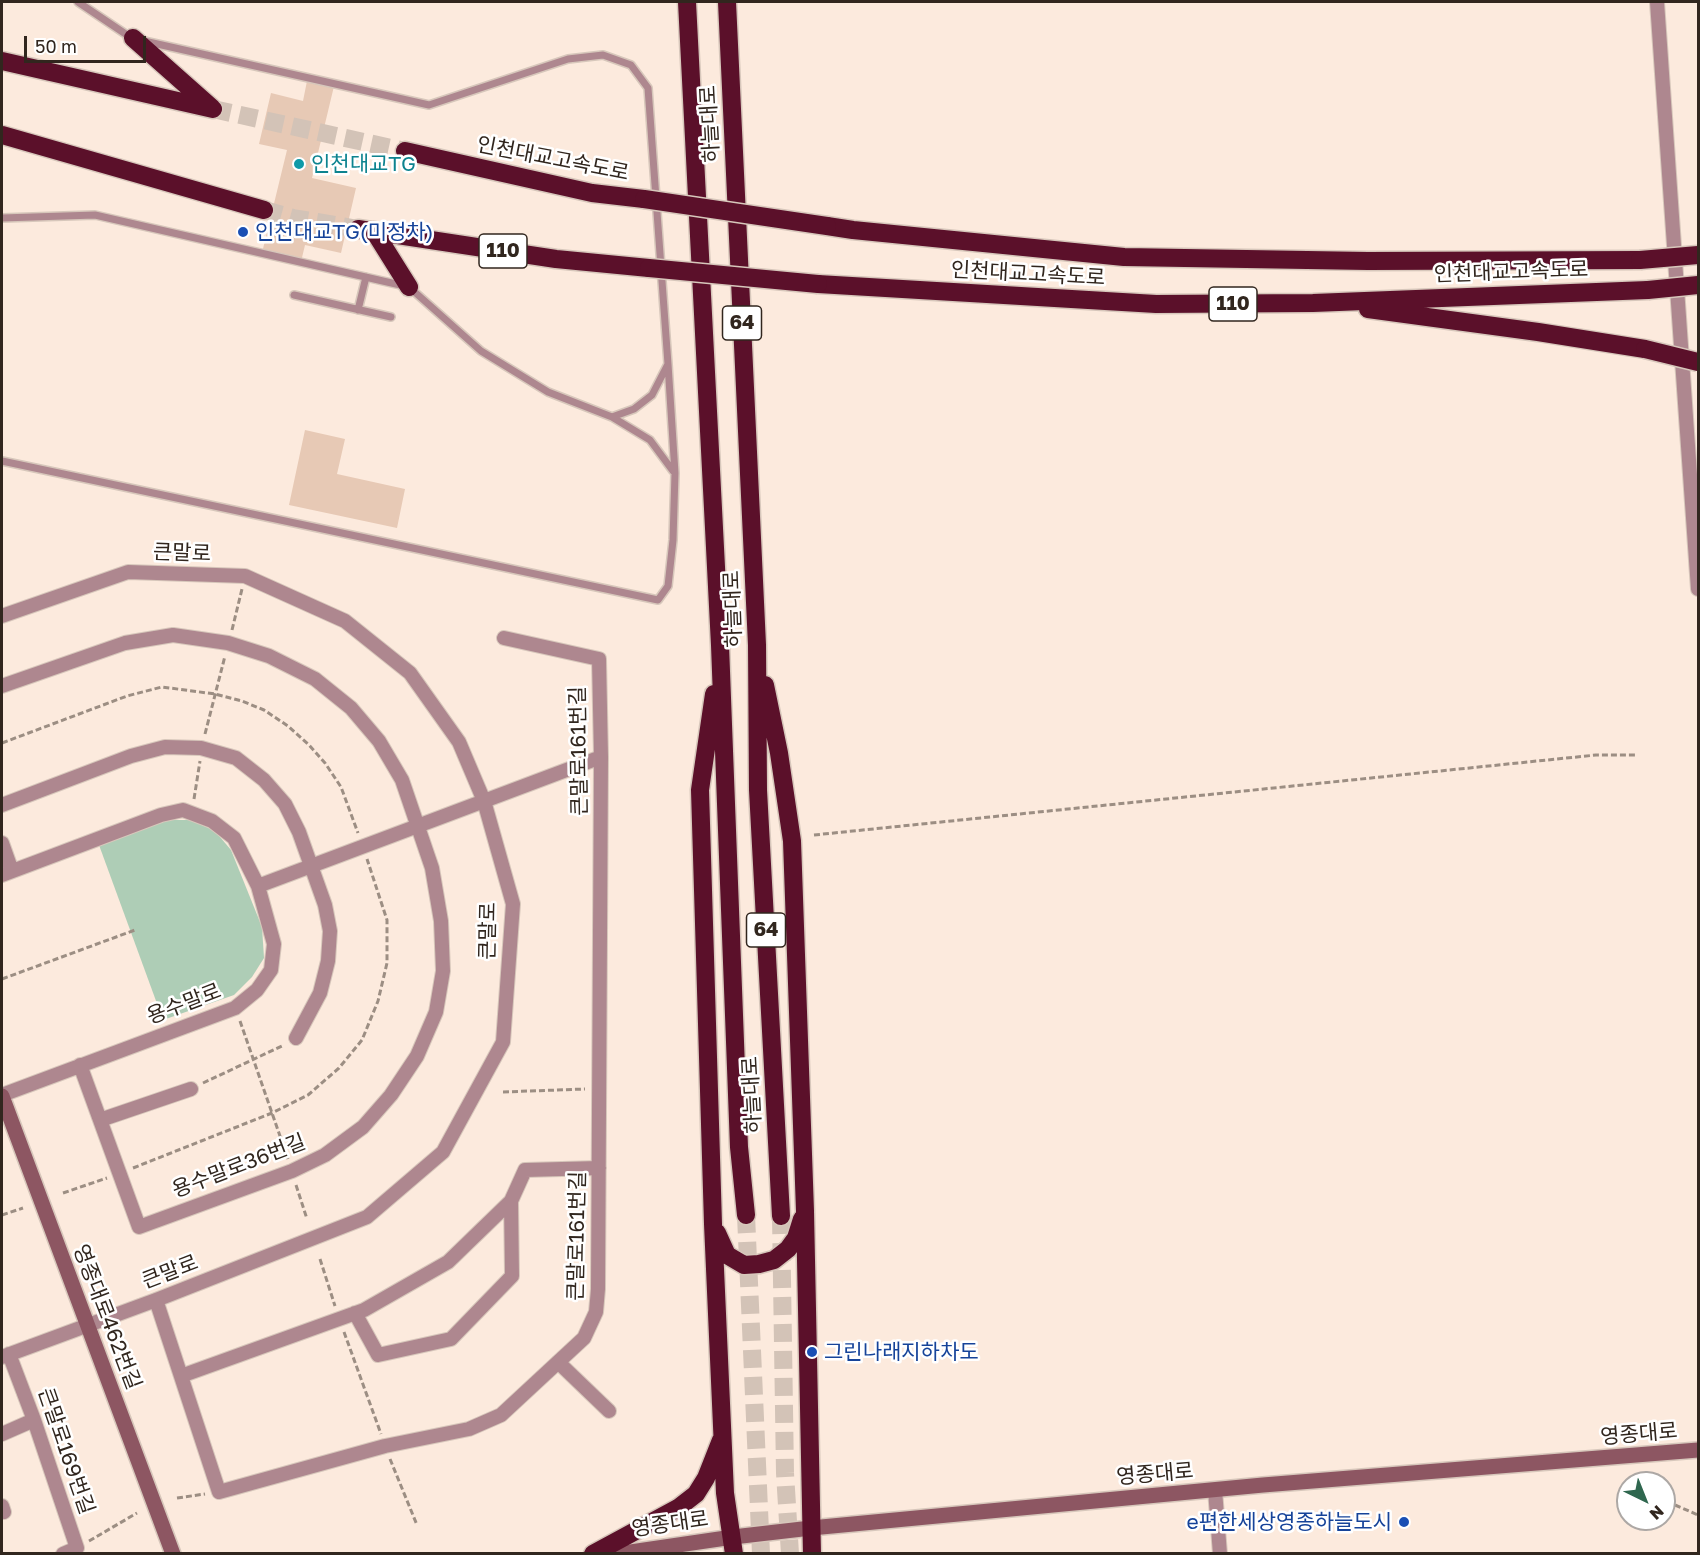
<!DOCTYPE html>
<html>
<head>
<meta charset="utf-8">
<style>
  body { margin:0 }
  #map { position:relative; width:1700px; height:1555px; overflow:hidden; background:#fceadd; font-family:"Golos Text",sans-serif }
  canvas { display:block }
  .frame { position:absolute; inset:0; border:3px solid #31261e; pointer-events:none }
  .north { position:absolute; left:1616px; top:1471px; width:60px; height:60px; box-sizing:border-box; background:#fff; border:2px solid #ada8a5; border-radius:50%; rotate:137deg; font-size:16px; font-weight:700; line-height:24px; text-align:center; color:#31261e }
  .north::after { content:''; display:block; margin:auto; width:21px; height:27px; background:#2f674f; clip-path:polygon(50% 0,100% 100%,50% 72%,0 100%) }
  .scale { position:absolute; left:24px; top:36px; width:122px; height:27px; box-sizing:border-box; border:3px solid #31261e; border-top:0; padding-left:8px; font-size:18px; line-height:21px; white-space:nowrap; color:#31261e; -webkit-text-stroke:4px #fff; paint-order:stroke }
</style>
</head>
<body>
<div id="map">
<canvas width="1700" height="1555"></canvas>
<div class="frame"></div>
<div class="north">N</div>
<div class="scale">50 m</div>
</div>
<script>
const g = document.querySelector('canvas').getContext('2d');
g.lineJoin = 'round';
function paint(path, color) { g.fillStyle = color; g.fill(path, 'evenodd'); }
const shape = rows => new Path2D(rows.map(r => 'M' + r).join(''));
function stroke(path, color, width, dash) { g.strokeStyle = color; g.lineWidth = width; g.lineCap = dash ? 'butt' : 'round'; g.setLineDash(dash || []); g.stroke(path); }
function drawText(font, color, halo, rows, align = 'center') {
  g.font = font + ' "Golos Text","Noto Sans KR",sans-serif'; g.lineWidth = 5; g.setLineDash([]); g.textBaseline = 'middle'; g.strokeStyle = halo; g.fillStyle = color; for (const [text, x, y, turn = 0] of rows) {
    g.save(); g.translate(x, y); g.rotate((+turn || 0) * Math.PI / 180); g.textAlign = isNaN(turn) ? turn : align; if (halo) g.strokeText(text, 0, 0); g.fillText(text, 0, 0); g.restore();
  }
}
paint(shape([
  [169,820,191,820,215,831,231,850,262,927,264,958,252,977,234,995,163,1020,99,845]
]), '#aecdb6');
paint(shape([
  [308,76,335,82,312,178,356,188,341,253,305,245,300,266,261,257,287,150,259,144,271,93,303,101],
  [305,430,345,439,337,474,405,489,397,528,289,505]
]), '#e7c9b5');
stroke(shape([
  [213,109,405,151],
  [264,210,293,218,358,229],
  [746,1215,761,1554],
  [781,1216,785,1473,790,1554]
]), '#d3c3b7', 18, [18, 9]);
const lane = shape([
  [78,2,133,39],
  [2,218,95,215,409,287,481,351,548,392,612,417,634,409,652,395,668,364,648,88,631,65,603,55,568,59,429,105,144,41],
  [294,295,391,317],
  [358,310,366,277],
  [612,417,650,440,673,471],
  [2,461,658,600,668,586,673,540,675,473,668,364]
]);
const street = shape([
  [1657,2,1698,589],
  [2,616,128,572,245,576,345,621,410,673,459,742,484,801,513,904,503,1042,443,1152,367,1217,156,1300,2,1357],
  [2,686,125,643,173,635,228,643,269,656,315,679,351,708,379,741,402,780,432,868,441,921,443,971,436,1012,417,1056,391,1095,363,1127,325,1155,292,1171,139,1227,80,1065],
  [2,805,131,756,165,747,201,748,236,758,264,780,285,804,299,832,325,905,330,931,328,961,320,993,296,1038],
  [2,843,12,871],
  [2,875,161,815,183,810,212,821,234,838,258,886,274,944,271,970,257,990,235,1008,2,1095],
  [258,886,601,757],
  [100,1120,191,1089],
  [156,1300,219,1492,385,1446,469,1429,501,1415,584,1338,596,1312,598,1289,601,757,599,659,504,638],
  [355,1313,378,1355,451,1339,512,1276,511,1201],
  [9,1354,34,1420,77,1548,63,1554],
  [558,1362,609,1411],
  [181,1376,364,1310,448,1262,511,1201,525,1170,599,1168],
  [2,1434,34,1420],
  [1215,1490,1220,1554],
  [2,1506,4,1512]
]);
const secondary = shape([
  [2,1096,173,1554],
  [617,1554,733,1537,811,1528,1263,1485,1698,1450]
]);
const highway = shape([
  [687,2,720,645,739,1147,746,1215],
  [727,2,757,645,758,790,781,1216],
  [133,38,212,108],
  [2,61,213,109],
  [2,135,264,210],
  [405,151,592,193,644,199],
  [827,226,853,230,1124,257,1368,261,1640,260],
  [358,229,556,259,649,268],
  [374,231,409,287],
  [818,284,1156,304,1313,303,1648,290],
  [1368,309,1538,332,1645,349],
  [765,685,779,753,792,841,805,1211,812,1554],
  [714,694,700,790,713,1224,725,1493,734,1554],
  [717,1233,727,1255,744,1265,759,1264,774,1260,788,1249,796,1238,802,1219],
  [593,1554,678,1508,696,1494,706,1478,721,1440]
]);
stroke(lane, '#d7c7bb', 10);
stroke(street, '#d7c7bb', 16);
stroke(secondary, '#d7c7bb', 18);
stroke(highway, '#d7c7bb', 21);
stroke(shape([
  [232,630,242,589],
  [205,734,225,656],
  [2,743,127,696,162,687,215,694,242,701,264,710,288,726,309,745,325,763,341,787,358,833],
  [194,799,200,761],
  [814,835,1596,755,1637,755],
  [2,979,135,930],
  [240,1021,288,1159],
  [203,1083,284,1045],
  [503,1092,585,1089],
  [133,1168,272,1113,308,1095,339,1068,362,1040,378,1001,387,963,387,920,367,859],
  [296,1185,307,1219],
  [63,1193,107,1178],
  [2,1215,23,1208],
  [320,1259,335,1306],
  [344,1332,381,1434],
  [390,1459,417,1525],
  [177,1498,205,1494],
  [1675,1505,1698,1515],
  [89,1541,137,1513],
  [1633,1554,1637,1554]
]), '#9c8e83', 3, [6, 3]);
stroke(lane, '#ae878f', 7);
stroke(street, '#ae878f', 14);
stroke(secondary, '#8d5662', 15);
stroke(highway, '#5b102a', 18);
const highwayBridge = shape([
  [644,199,827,226],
  [1640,260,1698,255],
  [649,268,818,284],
  [1648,290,1698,285],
  [1645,349,1698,362]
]);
stroke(highwayBridge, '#d7c7bb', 21, []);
stroke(highwayBridge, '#5b102a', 18);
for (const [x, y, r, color] of [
  [299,164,6,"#0f9aa8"],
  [243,232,6,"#1a4fb4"],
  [812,1352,6,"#1a4fb4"],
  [1404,1522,6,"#1a4fb4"]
]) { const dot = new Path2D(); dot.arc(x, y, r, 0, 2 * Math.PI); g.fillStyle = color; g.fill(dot); stroke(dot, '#fff', 2); }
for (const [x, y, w] of [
  [503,251,48],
  [1233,304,48],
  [742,323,39],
  [766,930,39]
]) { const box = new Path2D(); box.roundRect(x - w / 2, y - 17, w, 34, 4.5); g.fillStyle = '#fff'; g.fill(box); stroke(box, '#31261e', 1.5); }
drawText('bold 20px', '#31261e', null, [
  ["110",503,251],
  ["110",1233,304],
  ["64",742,323],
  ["64",766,930]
]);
drawText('21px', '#31261e', '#fff', [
  ["하늘대로",710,124,-93],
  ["인천대교고속도로",553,159,11],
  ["인천대교고속도로",1511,272,-2],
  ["인천대교고속도로",1028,274,3],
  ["큰말로",182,553,2],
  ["하늘대로",733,609,-92],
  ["큰말로161번길",579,751,-91],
  ["큰말로",488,931,-89],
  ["용수말로",184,1004,-21],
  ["하늘대로",752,1095,-93],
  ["용수말로36번길",239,1166,-21],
  ["큰말로161번길",577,1236,-89],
  ["큰말로",170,1272,-21],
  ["영종대로462번길",107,1317,69],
  ["영종대로",1639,1434,-5],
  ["큰말로169번길",66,1451,71],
  ["영종대로",1155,1474,-5],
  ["영종대로",670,1524,-8]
]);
drawText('21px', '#0d838f', '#fff', [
  ["인천대교TG",311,164]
], 'left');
drawText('21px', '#164399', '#fff', [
  ["인천대교TG(미정차)",255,232],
  ["그린나래지하차도",824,1352],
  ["e편한세상영종하늘도시",1392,1522,"right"]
], 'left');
</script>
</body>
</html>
